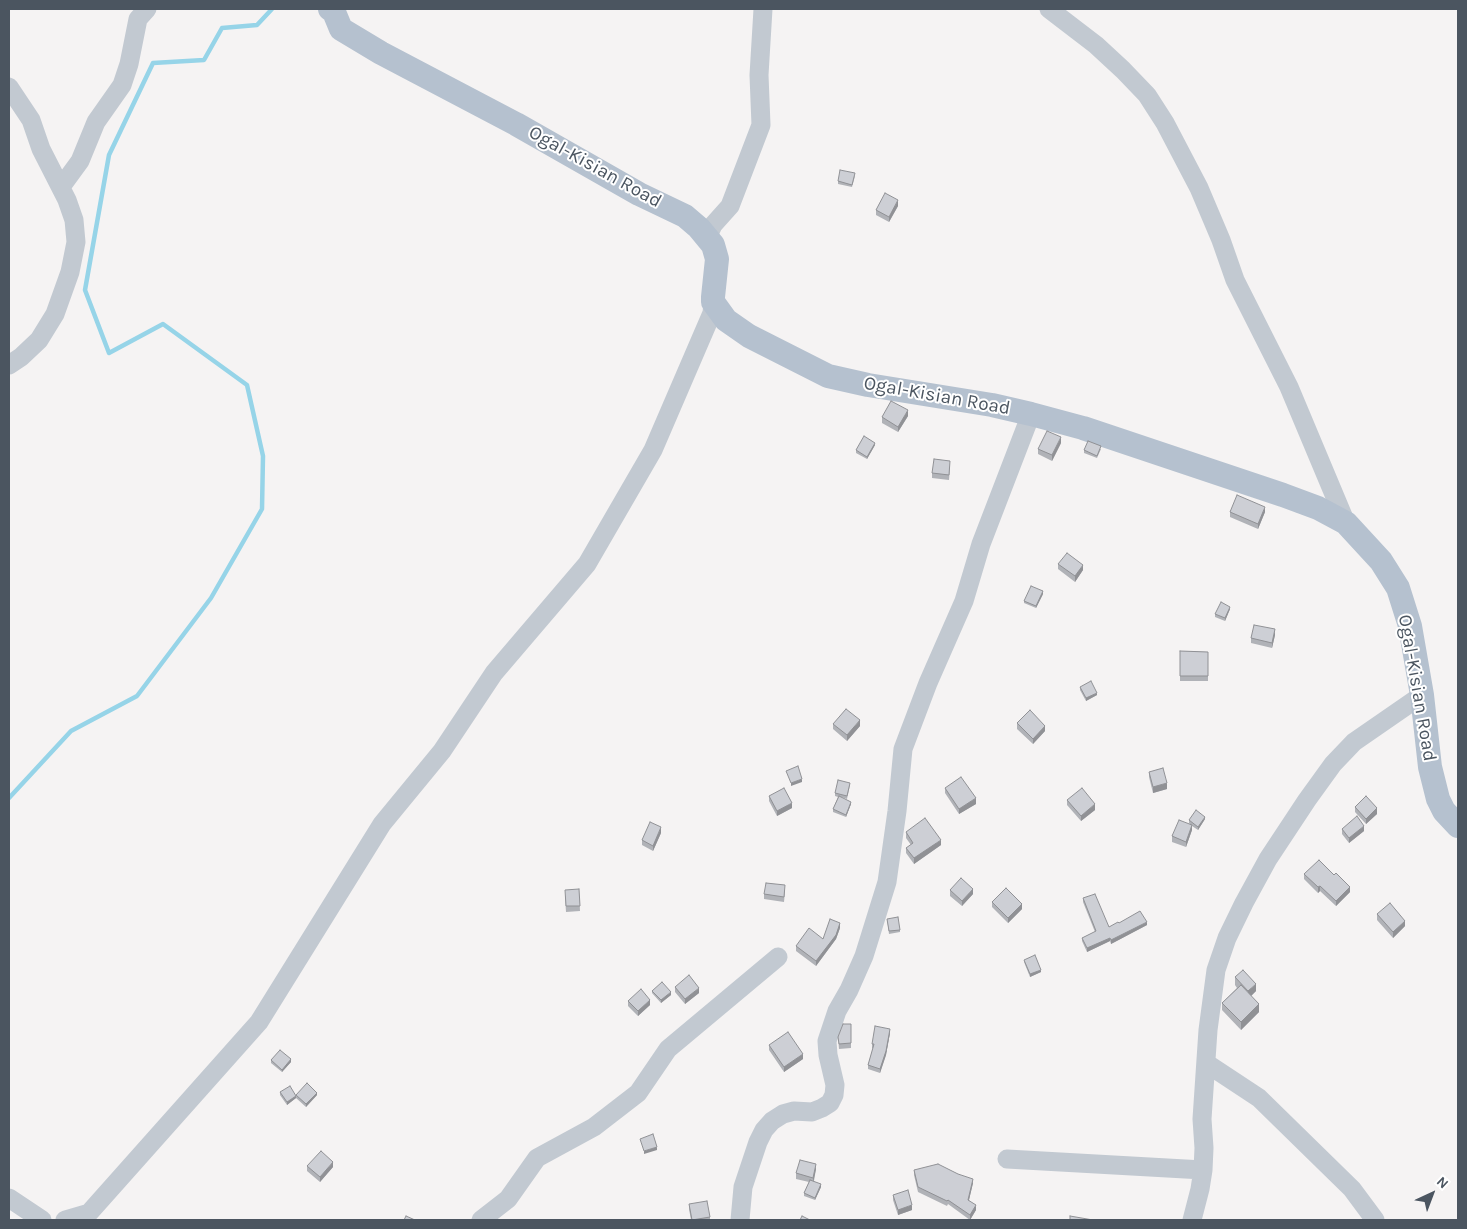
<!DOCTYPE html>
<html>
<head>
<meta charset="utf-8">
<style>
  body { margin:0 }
  #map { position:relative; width:1467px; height:1229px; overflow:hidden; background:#f5f3f3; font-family:Karla,sans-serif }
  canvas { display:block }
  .frame { position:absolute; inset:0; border:10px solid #4b5560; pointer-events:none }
  .north { position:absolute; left:1407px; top:1169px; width:50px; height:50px; -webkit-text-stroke:4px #fff; paint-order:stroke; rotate:43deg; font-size:14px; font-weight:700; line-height:20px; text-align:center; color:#4b5560 }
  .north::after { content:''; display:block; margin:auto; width:18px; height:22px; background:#4b5560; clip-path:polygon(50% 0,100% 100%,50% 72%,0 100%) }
</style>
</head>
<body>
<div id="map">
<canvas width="1467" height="1229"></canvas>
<div class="frame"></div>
<div class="north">N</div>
</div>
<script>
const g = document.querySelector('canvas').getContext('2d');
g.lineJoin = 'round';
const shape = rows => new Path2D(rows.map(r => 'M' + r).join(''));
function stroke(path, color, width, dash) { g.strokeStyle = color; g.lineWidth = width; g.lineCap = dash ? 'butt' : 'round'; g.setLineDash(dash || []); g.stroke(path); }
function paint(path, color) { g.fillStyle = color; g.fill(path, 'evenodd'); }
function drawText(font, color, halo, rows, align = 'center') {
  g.font = font + ' Karla,sans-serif'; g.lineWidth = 4; g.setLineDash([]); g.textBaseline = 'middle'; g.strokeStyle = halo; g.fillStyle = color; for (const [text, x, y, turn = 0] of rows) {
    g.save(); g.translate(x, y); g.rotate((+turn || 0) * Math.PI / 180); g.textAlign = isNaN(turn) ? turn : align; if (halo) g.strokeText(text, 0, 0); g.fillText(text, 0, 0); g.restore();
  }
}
stroke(shape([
  [9,798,71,731,137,696,211,598,262,509,263,456,247,385,163,324,109,353,85,290,109,155,153,63,204,60,222,28,257,25,272,9]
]), '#96d4e8', 4.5);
stroke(shape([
  [1049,9,1096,45,1123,70,1147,95,1165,123,1199,188,1221,240,1235,280,1289,387,1346,523],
  [9,87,31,120,41,149,67,200,74,220,76,242,70,272,55,314,39,340,21,357,9,365],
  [61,187,80,161,96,122,122,85,129,64,138,19,147,9],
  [707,238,713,225,730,206,761,125,759,75,763,9],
  [1206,1063,1259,1098,1352,1189,1375,1220],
  [1007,1159,1203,1170],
  [9,1198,42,1220],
  [65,1220,89,1213,259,1022,382,824,442,751,494,673,587,564,653,450,712,313,713,302],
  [481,1220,508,1199,537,1158,594,1127,638,1093,668,1049,778,957],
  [740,1220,743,1187,758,1142,764,1130,772,1121,783,1114,794,1111,812,1112,822,1108,830,1103,834,1095,835,1085,828,1055,827,1041,837,1011,849,990,864,956,887,882,897,811,903,749,928,683,964,601,981,544,1031,414],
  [1192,1220,1200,1189,1203,1170,1204,1148,1202,1119,1208,1030,1216,970,1227,938,1244,903,1268,859,1307,800,1333,764,1354,742,1422,695]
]), '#c2c9d1', 19);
stroke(shape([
  [330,9,334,12,341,29,381,53,516,124,639,194,685,216,699,228,713,245,717,259,713,297,713,302,726,320,749,336,828,376,868,385,992,405,1031,414,1083,428,1283,495,1318,508,1346,523,1381,561,1398,588,1410,626,1422,695,1430,767,1438,799,1444,811,1458,826]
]), '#b5c1cf', 24);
paint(shape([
  [855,176,852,187,838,184,838,181],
  [898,206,889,222,876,215,876,210],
  [908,416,898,432,882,423,882,417],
  [1061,443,1052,461,1038,454,1038,449],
  [875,445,867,459,856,453,856,450],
  [1101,449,1097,458,1084,453,1084,450],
  [950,467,949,480,932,478,932,473],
  [1230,512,1265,512,1258,529,1230,517],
  [1058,564,1083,570,1075,582,1058,569],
  [1043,594,1036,608,1024,603,1024,601],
  [1230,609,1225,621,1215,617,1215,614],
  [1275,635,1272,648,1251,643,1251,638],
  [1180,651,1208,652,1208,681,1180,681],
  [1080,687,1097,695,1086,701,1080,690],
  [1017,723,1045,731,1033,744,1017,729],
  [833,724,860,726,847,741,833,729],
  [1149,772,1167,789,1153,793,1149,777],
  [850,785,847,799,841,797,851,804,846,817,833,812,833,809,838,797,835,796,835,793],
  [945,788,976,804,959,814,945,793],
  [769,796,792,808,777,816,769,801],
  [1067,800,1095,810,1081,821,1067,805],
  [1355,807,1377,814,1366,824,1355,812],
  [1205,819,1198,830,1192,826,1192,830,1186,847,1172,842,1172,836,1190,824,1189,823,1189,820],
  [1342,829,1364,831,1349,843,1342,834],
  [906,832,941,845,914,864,906,853,906,848,911,845,906,838],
  [661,833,653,851,642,845,642,840],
  [1304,874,1350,892,1336,906,1320,891,1318,893,1304,879],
  [579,889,580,911,566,912,565,896],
  [950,890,973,894,962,906,950,896],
  [785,891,784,902,764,899,764,894],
  [1083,898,1109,927,1119,923,1147,925,1111,944,1110,941,1087,952,1082,941,1082,938,1095,932,1083,902],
  [992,902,1022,909,1008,923,992,907],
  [1377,914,1405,926,1393,938,1377,920],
  [887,919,900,930,900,932,889,934],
  [840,928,836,939,816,966,796,951,796,946,823,939],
  [1024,960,1041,972,1030,977,1024,962],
  [1235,977,1256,991,1251,996,1259,1012,1241,1030,1222,1010,1222,1003,1237,988,1235,985],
  [675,987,699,993,685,1004,675,992],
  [652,991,671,995,661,1003,652,993],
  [628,1001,650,1005,638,1016,628,1006],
  [851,1024,851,1048,839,1049,838,1037],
  [890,1033,886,1055,880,1073,868,1069,868,1065,873,1048,872,1048,872,1044],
  [769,1045,803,1059,784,1072,769,1050],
  [271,1060,291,1062,282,1072,271,1063],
  [280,1092,296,1095,317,1095,306,1107,296,1098,287,1105,280,1095],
  [307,1166,333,1167,320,1182,307,1171],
  [816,1169,814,1181,821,1187,815,1200,804,1196,804,1193,809,1182,796,1179,796,1173],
  [914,1170,973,1183,969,1200,976,1210,970,1220,948,1204,947,1206,918,1192,914,1175],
  [893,1195,912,1210,898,1215,893,1200],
  [689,1204,710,1217,710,1220,691,1220,689,1209]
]), '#b0b2b7');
paint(shape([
  [898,200,898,206,889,222,889,217],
  [908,410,908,416,898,432,898,427],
  [1061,437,1061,443,1052,461,1052,455],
  [875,443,875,445,867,459,867,457],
  [1265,507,1265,512,1258,529,1258,524],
  [1083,565,1083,570,1075,582,1075,576],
  [1043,591,1043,594,1036,608,1036,606],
  [1230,607,1230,609,1225,621,1225,618],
  [1275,629,1275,635,1272,648,1272,643],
  [1097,693,1097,695,1086,701,1086,698],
  [860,720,860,726,847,741,847,735],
  [1045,726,1045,731,1033,744,1033,739],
  [802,779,802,782,791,786,791,783],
  [1167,783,1167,789,1153,793,1153,787],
  [976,798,976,804,959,814,959,809],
  [851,802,851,804,846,817,846,815],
  [792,803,792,808,777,816,777,811],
  [1095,804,1095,810,1081,821,1081,816],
  [1377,808,1377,814,1366,824,1366,819],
  [1205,817,1205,819,1198,830,1198,827],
  [1192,825,1192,830,1186,847,1186,842],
  [1364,826,1364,831,1349,843,1349,838],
  [661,827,661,833,653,851,653,846],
  [941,840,941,845,914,864,914,858],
  [1320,886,1320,891,1318,893,1318,887],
  [1350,887,1350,892,1336,906,1336,901],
  [973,889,973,894,962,906,962,901],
  [1022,904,1022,909,1008,923,1008,918],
  [1405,921,1405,926,1393,938,1393,932],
  [1147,922,1147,925,1111,944,1111,940],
  [840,923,840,928,836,939,816,966,816,961],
  [1110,938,1110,941,1087,952,1087,948],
  [1041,970,1041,972,1030,977,1030,974],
  [1256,984,1256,991,1248,999,1248,991],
  [699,988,699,993,685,1004,685,999],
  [671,992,671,995,661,1003,661,1000],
  [650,1000,650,1005,638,1016,638,1011],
  [1259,1004,1259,1012,1241,1030,1241,1022],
  [890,1029,890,1033,886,1055,880,1073,880,1069],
  [803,1054,803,1059,784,1072,784,1067],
  [291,1059,291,1062,282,1072,282,1070],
  [317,1093,317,1095,306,1107,306,1104],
  [296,1096,296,1098,287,1105,287,1102],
  [657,1147,657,1150,644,1154,644,1151],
  [333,1162,333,1167,320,1182,320,1177],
  [816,1164,816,1169,813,1183,813,1178],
  [973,1179,973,1183,968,1204,968,1200],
  [821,1184,821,1187,815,1200,815,1198],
  [912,1205,912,1210,898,1215,898,1210],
  [976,1205,976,1210,970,1220,970,1215]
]), '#909195');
const building = shape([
  [840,170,855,173,852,185,838,181,840,170],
  [885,193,898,200,889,217,876,210,885,193],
  [891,401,908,410,898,427,882,417,891,401],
  [1047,431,1061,437,1052,455,1038,449,1047,431],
  [864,436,875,443,867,457,856,450,864,436],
  [1088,441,1101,446,1097,456,1084,450,1088,441],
  [934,459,950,461,949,475,932,473,934,459],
  [1237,495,1265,507,1258,524,1230,512,1237,495],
  [1067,553,1083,565,1075,576,1058,564,1067,553],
  [1031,586,1043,591,1036,606,1024,601,1031,586],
  [1221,602,1230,607,1225,618,1215,614,1221,602],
  [1254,625,1275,629,1272,643,1251,638,1254,625],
  [1180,651,1208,652,1208,676,1180,676,1180,651],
  [1091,681,1097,693,1086,698,1080,687,1091,681],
  [846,709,860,720,847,735,833,724,846,709],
  [1030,710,1045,726,1033,739,1017,723,1030,710],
  [798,766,802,779,791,783,786,771,798,766],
  [1163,768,1167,783,1153,787,1149,772,1163,768],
  [961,777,976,798,959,809,945,788,961,777],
  [838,780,850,783,847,796,835,793,838,780],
  [784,788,792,803,777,811,769,796,784,788],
  [1082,788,1095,804,1081,816,1067,800,1082,788],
  [839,796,851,802,846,815,833,809,839,796],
  [1366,796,1377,808,1366,819,1355,807,1366,796],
  [1196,810,1205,817,1198,827,1189,820,1196,810],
  [1357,816,1364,826,1349,838,1342,829,1357,816],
  [925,818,941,840,914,858,906,848,913,843,906,832,925,818],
  [1179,820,1192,825,1186,842,1172,836,1179,820],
  [650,822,661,827,653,846,642,840,650,822],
  [1319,860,1334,875,1336,873,1350,887,1336,901,1320,886,1318,887,1304,874,1319,860],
  [961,878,973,889,962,901,950,890,961,878],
  [766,883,785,885,784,897,764,894,766,883],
  [1006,888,1022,904,1008,918,992,902,1006,888],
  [579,889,580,906,566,906,565,890,579,889],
  [1095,894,1109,927,1118,922,1119,923,1140,911,1147,922,1111,940,1110,938,1087,948,1082,938,1096,931,1083,898,1095,894],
  [1390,903,1405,921,1393,932,1377,914,1390,903],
  [898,917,900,930,889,931,887,919,898,917],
  [830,919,840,923,836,935,816,961,796,946,809,928,823,939,830,919],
  [1035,955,1041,970,1030,974,1024,960,1035,955],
  [1243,970,1256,984,1248,991,1235,977,1243,970],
  [689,975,699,988,685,999,675,987,689,975],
  [662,982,671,992,661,1000,652,991,662,982],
  [1241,985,1259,1004,1241,1022,1222,1003,1241,985],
  [641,989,650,1000,638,1011,628,1001,641,989],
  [843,1024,851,1024,851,1043,839,1044,838,1037,843,1024],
  [875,1026,890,1029,886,1051,880,1069,868,1065,874,1044,872,1044,875,1026],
  [788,1032,803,1054,784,1067,769,1045,788,1032],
  [280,1050,291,1059,282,1070,271,1060,280,1050],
  [307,1083,317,1093,306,1104,296,1095,307,1083],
  [290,1086,296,1096,287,1102,280,1092,290,1086],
  [653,1134,657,1147,644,1151,640,1139,653,1134],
  [321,1151,333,1162,320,1177,307,1166,321,1151],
  [800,1160,816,1164,813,1178,796,1173,800,1160],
  [938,1164,958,1174,973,1179,968,1200,976,1205,970,1215,948,1200,947,1201,918,1187,914,1170,938,1164],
  [810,1180,821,1184,815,1198,804,1193,810,1180],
  [908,1190,912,1205,898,1210,893,1195,908,1190],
  [707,1201,710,1217,692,1220,689,1204,707,1201],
  [406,1216,415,1220,404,1220,406,1216],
  [802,1216,810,1220,800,1220,802,1216],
  [1070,1216,1093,1220,1070,1220,1070,1216]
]);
paint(building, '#cdcfd5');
stroke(building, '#909195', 1);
drawText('19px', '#4b5560', '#fff', [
  ["Ogal-Kisian Road",595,167,29],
  ["Ogal-Kisian Road",937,396,10],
  ["Ogal-Kisian Road",1417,688,80]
]);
</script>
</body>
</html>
